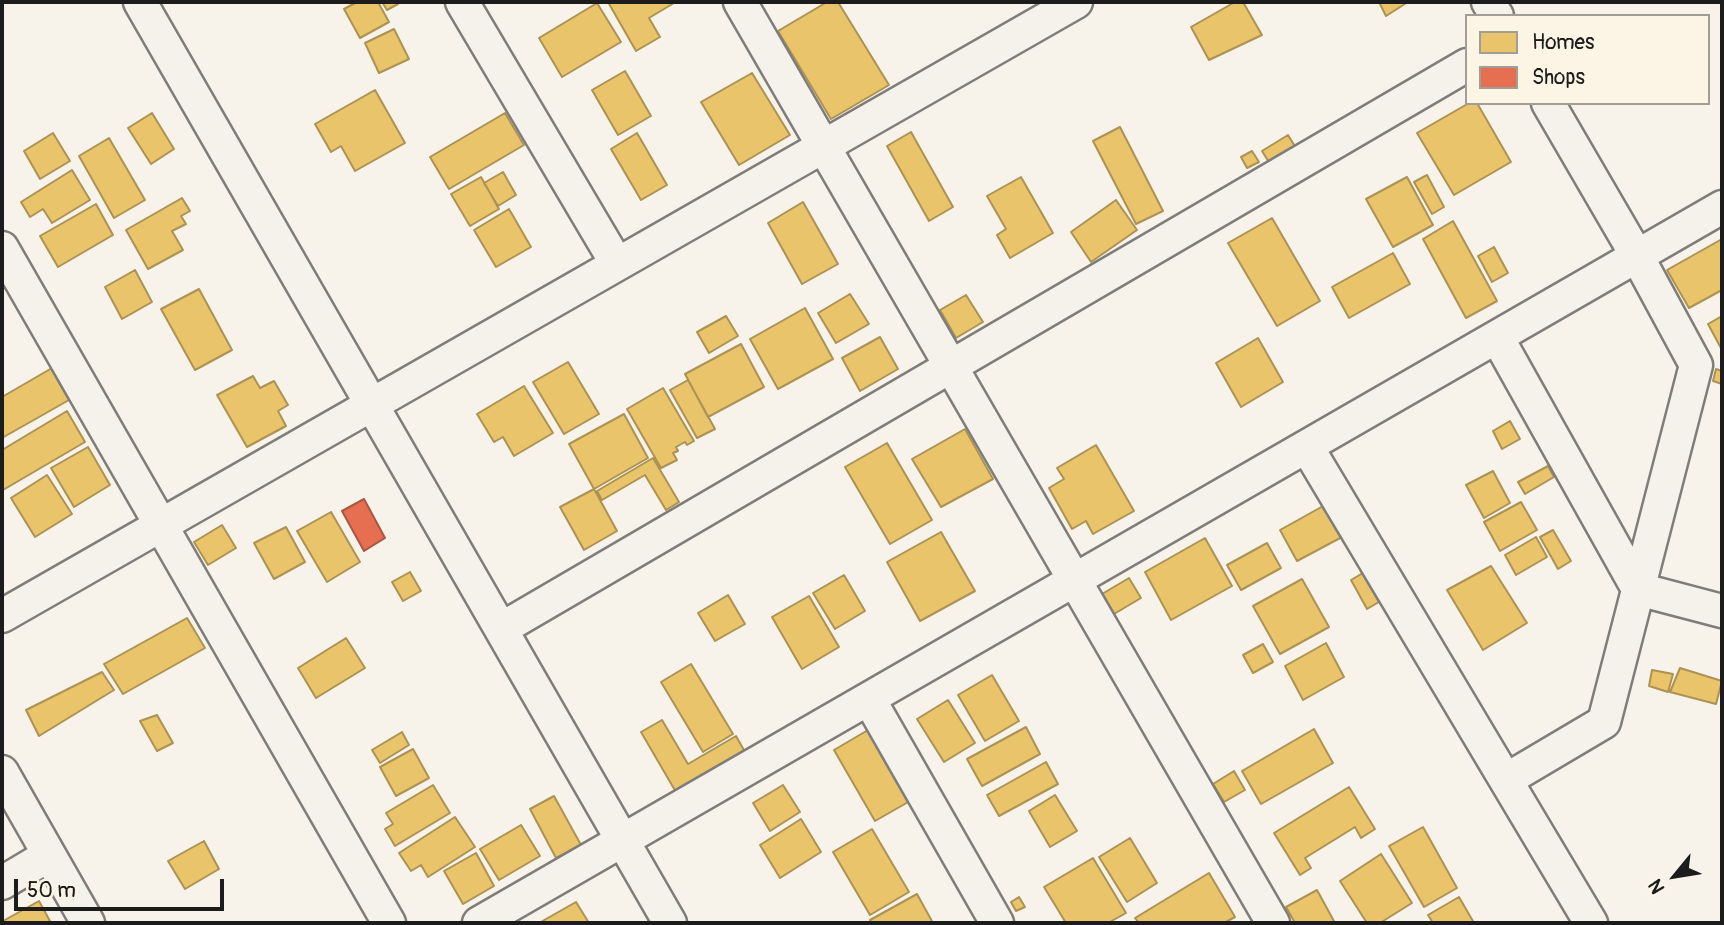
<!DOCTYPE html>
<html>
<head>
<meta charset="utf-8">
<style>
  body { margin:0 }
  #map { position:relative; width:1724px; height:925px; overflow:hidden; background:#f7f3ea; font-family:Pangolin,sans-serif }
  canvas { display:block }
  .frame { position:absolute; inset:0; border:4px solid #1c1c1c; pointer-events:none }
  .legend { position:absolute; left:1465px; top:14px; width:245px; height:91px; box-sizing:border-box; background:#fcf5e5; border:2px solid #a29e95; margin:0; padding:9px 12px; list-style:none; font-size:21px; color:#1c1c1c }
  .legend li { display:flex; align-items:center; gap:14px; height:35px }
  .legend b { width:35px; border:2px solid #a29e95 }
  .north { position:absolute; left:1640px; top:841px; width:70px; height:70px; -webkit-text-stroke:5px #fcf5e5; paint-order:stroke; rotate:240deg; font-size:19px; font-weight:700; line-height:28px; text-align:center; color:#1c1c1c }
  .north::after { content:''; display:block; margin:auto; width:24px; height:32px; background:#1c1c1c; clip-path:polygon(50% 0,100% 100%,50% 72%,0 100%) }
  .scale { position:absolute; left:14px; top:879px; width:210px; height:32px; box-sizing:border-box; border:4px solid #1c1c1c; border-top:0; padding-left:9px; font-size:21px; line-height:24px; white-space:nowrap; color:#1c1c1c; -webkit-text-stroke:5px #fcf5e5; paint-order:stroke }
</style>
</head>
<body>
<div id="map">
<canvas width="1724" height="925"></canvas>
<div class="frame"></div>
<ul class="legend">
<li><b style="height:19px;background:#e9c46a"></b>Homes</li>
<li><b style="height:19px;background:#e76f51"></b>Shops</li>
</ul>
<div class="north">N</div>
<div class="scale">50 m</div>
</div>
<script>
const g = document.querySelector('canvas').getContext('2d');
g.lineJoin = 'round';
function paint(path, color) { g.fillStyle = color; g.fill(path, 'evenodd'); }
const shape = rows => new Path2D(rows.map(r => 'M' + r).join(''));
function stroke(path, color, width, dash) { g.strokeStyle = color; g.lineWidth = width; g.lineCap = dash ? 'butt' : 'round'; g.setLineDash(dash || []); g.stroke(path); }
const homes = shape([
  [357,2,378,2,389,22,360,38,344,9,357,2],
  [382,2,396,2,398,4,387,10,382,2],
  [608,2,674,2,674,3,649,18,660,37,636,51,608,2],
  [827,2,838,2,889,85,831,119,778,31,827,2],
  [1235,2,1243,2,1262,35,1209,60,1191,27,1235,2],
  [1379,2,1408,2,1386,16,1379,2],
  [597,3,621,42,562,77,539,38,597,3],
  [394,29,409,59,379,73,365,43,394,29],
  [625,71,651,116,618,135,592,90,625,71],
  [752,73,790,135,739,165,701,102,752,73],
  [375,90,405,143,355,171,341,146,331,152,315,124,375,90],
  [1469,103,1477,103,1511,162,1454,195,1417,133,1469,103],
  [152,113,174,149,151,164,128,128,152,113],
  [505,113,524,145,449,189,430,157,505,113],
  [1120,127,1163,211,1136,224,1093,141,1120,127],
  [911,132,953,207,929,221,887,146,911,132],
  [53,133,70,161,40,179,24,151,53,133],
  [637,133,667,185,641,200,611,149,637,133],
  [1288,135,1296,148,1270,164,1262,151,1288,135],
  [109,138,145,200,114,218,79,156,109,138],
  [1252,151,1259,162,1247,168,1241,157,1252,151],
  [72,170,90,200,52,223,43,209,30,217,21,202,72,170],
  [503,172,516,195,498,206,484,183,503,172],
  [1427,175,1444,207,1432,214,1414,182,1427,175],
  [481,177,499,209,470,226,451,194,481,177],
  [1021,177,1053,233,1010,258,997,235,1006,229,987,196,1021,177],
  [1407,177,1433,225,1393,247,1366,199,1407,177],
  [182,198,190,211,181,216,186,224,172,231,183,250,148,269,126,230,182,198],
  [1116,200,1137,230,1091,262,1071,232,1116,200],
  [803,202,838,264,802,284,768,223,803,202],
  [96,204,113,235,58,267,40,236,96,204],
  [509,209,531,247,496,267,474,230,509,209],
  [1272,218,1320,301,1277,326,1228,243,1272,218],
  [1453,221,1497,301,1466,318,1423,239,1453,221],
  [1722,239,1722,290,1689,308,1667,270,1722,239],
  [1494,247,1508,273,1492,282,1478,256,1494,247],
  [1393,253,1410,284,1349,318,1332,287,1393,253],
  [135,270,152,302,122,319,105,287,135,270],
  [199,289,232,350,195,370,161,309,199,289],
  [850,294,869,324,836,343,818,313,850,294],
  [966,295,983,322,956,338,940,310,966,295],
  [805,308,833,359,778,389,750,339,805,308],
  [726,316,738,336,709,353,697,332,726,316],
  [1722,316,1722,350,1708,324,1722,316],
  [880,337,898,369,860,391,842,358,880,337],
  [1258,338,1283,382,1241,407,1216,363,1258,338],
  [741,344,764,387,708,417,685,374,741,344],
  [568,362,599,414,564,434,533,382,568,362],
  [52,368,69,400,2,438,2,397,52,368],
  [1716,369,1722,371,1722,384,1713,381,1716,369],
  [253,376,260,388,274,381,288,405,278,411,286,426,247,447,217,395,253,376],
  [688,380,715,429,697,438,670,390,688,380],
  [524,386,553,433,514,456,503,437,494,442,477,414,524,386],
  [663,388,694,441,687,445,685,442,676,447,678,451,673,453,677,460,661,468,627,409,663,388],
  [67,411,85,442,3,490,2,488,2,450,67,411],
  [624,414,648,458,594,489,569,444,624,414],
  [1510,421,1520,439,1502,449,1493,431,1510,421],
  [965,429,993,479,941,507,912,459,965,429],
  [887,443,932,520,890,544,845,467,887,443],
  [1096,445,1134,511,1093,534,1086,521,1072,529,1049,488,1064,479,1057,468,1096,445],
  [88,447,110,485,74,507,51,468,88,447],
  [653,458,679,502,666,510,645,475,602,500,597,491,653,458],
  [1548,466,1554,477,1525,494,1518,482,1548,466],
  [1493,471,1510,503,1484,518,1466,485,1493,471],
  [47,475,72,514,35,537,11,498,47,475],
  [594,489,617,531,584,550,560,507,594,489],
  [1521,502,1537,530,1500,551,1484,522,1521,502],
  [1325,505,1342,537,1297,561,1280,530,1325,505],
  [331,512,360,562,327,582,297,531,331,512],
  [222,525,236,548,208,565,194,542,222,525],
  [286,527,305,562,274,579,254,543,286,527],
  [1553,530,1571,561,1558,569,1540,537,1553,530],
  [941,532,975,591,920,621,887,562,941,532],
  [1536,537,1547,557,1516,575,1505,555,1536,537],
  [1205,538,1232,586,1171,620,1145,572,1205,538],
  [1267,543,1281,568,1241,590,1227,565,1267,543],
  [1491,566,1527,623,1483,650,1447,590,1491,566],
  [410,572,421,591,403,601,392,582,410,572],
  [1363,573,1379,602,1367,609,1351,580,1363,573],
  [844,575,865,611,835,629,813,593,844,575],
  [1129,578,1141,598,1114,614,1102,594,1129,578],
  [1302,579,1329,627,1280,654,1253,606,1302,579],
  [728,595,745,624,715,641,698,613,728,595],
  [809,596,839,647,802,669,772,617,809,596],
  [187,618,205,648,123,694,104,664,187,618],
  [346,638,365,668,316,698,298,668,346,638],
  [1326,643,1344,677,1303,700,1285,666,1326,643],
  [1263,644,1273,662,1253,673,1243,655,1263,644],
  [691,664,733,734,703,752,661,682,691,664],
  [1680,668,1722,681,1716,704,1670,692,1680,668],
  [1652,670,1673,674,1668,692,1649,686,1652,670],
  [102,672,114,690,39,736,26,710,102,672],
  [992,675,1019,721,985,741,958,695,992,675],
  [948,700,975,743,944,762,917,719,948,700],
  [157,715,173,743,157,751,140,721,157,715],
  [662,720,688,764,736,736,749,759,680,799,641,732,662,720],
  [1026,727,1040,754,982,786,967,759,1026,727],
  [1314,729,1333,763,1261,804,1242,771,1314,729],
  [868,730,910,801,875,821,834,750,868,730],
  [402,732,409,745,380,763,372,750,402,732],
  [413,749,429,778,396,796,380,767,413,749],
  [1046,762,1058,784,999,816,987,795,1046,762],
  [1234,771,1245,790,1224,802,1213,784,1234,771],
  [433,785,450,813,395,846,385,829,393,824,386,813,433,785],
  [783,785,800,812,770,831,753,803,783,785],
  [1349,787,1375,829,1361,838,1355,827,1305,858,1311,868,1300,875,1274,833,1349,787],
  [1055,795,1077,831,1050,847,1029,811,1055,795],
  [554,796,581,845,556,858,530,809,554,796],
  [455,817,475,847,428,877,421,865,411,871,399,853,455,817],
  [801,819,821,852,780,878,760,845,801,819],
  [521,825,540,856,499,880,480,849,521,825],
  [1423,827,1457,888,1424,907,1389,846,1423,827],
  [872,829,909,892,870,915,833,852,872,829],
  [1130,838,1157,883,1127,902,1099,857,1130,838],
  [204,841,219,869,185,889,168,861,204,841],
  [476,853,494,886,463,904,444,871,476,853],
  [1381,854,1412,903,1380,923,1367,923,1340,881,1381,854],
  [1093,858,1126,913,1108,923,1066,923,1044,887,1093,858],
  [1209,873,1235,917,1224,923,1139,923,1135,918,1209,873],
  [1317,890,1335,923,1295,923,1286,907,1317,890],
  [917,894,933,923,872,923,870,920,917,894],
  [1019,897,1025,907,1016,911,1011,902,1019,897],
  [1459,897,1474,923,1433,923,1428,915,1459,897],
  [39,901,51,923,4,923,3,921,39,901],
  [576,902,589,923,539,923,576,902]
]);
paint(homes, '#e9c46a');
stroke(homes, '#ac9253', 2);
const shops = shape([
  [364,499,385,538,364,551,342,511,364,499]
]);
paint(shops, '#e76f51');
stroke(shops, '#aa5641', 2);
const street = shape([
  [140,2,670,923],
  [462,2,617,264],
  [740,2,1273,923],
  [1488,2,1497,16],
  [2,248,389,923],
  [1497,337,1638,589,1722,611],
  [1307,447,1591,923],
  [2,616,1076,2],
  [501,629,1467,65],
  [869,699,997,923],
  [2,772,88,923],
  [1506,780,1604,722,1696,365,1637,256,1548,103],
  [2,883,49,855],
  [479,923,1722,207]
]);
stroke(street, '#7f7d79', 37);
stroke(street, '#f5f2ec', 32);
</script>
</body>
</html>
